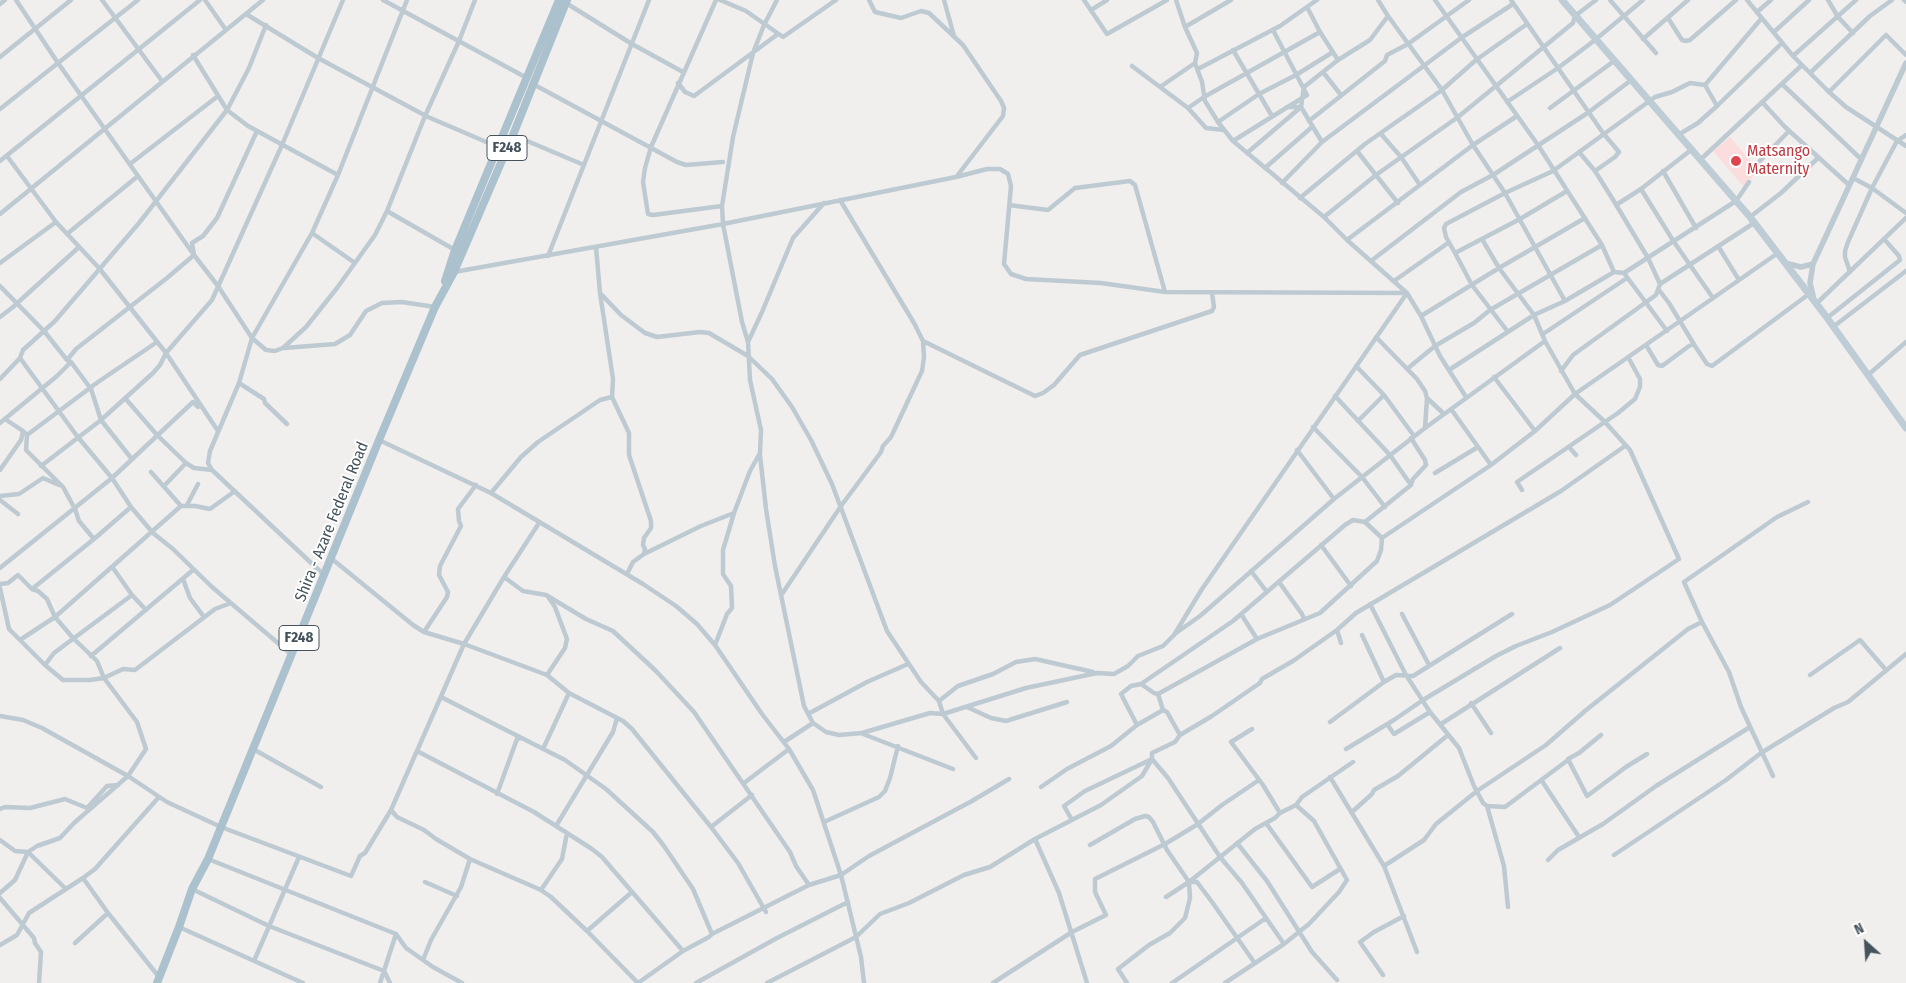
<!DOCTYPE html>
<html>
<head>
<meta charset="utf-8">
<style>
  body { margin:0 }
  #map { position:relative; width:1906px; height:983px; overflow:hidden; background:#f1eeee; font-family:"Fira Sans Condensed",sans-serif }
  canvas { display:block }
  .north { position:absolute; left:1841px; top:918px; width:50px; height:50px; -webkit-text-stroke:4px #fff; paint-order:stroke; rotate:334deg; font-size:14px; font-weight:700; line-height:20px; text-align:center; color:#45545c }
  .north::after { content:''; display:block; margin:auto; width:18px; height:22px; background:#45545c; clip-path:polygon(50% 0,100% 100%,50% 72%,0 100%) }
</style>
</head>
<body>
<div id="map">
<canvas width="1906" height="983"></canvas>
<div class="north">N</div>
</div>
<script>
const g = document.querySelector('canvas').getContext('2d');
g.lineJoin = 'round';
function paint(path, color) { g.fillStyle = color; g.fill(path, 'evenodd'); }
const shape = rows => new Path2D(rows.map(r => 'M' + r).join(''));
function stroke(path, color, width, dash) { g.strokeStyle = color; g.lineWidth = width; g.lineCap = dash ? 'butt' : 'round'; g.setLineDash(dash || []); g.stroke(path); }
function drawText(font, color, halo, rows, align = 'center') {
  g.font = font + ' "Fira Sans Condensed",sans-serif'; g.lineWidth = 4; g.setLineDash([]); g.textBaseline = 'middle'; g.strokeStyle = halo; g.fillStyle = color; for (const [text, x, y, turn = 0] of rows) {
    g.save(); g.translate(x, y); g.rotate((+turn || 0) * Math.PI / 180); g.textAlign = isNaN(turn) ? turn : align; if (halo) g.strokeText(text, 0, 0); g.fillText(text, 0, 0); g.restore();
  }
}
paint(shape([
  [1730,137,1759,171,1743,186,1713,151]
]), '#fcdddd');
stroke(shape([
  [102,0,162,81],
  [138,0,58,63,194,255,218,286,252,338,239,383,210,451,208,463,212,470,324,575],
  [205,0,226,30],
  [383,0,527,78],
  [407,0,338,175,312,233,252,338,266,350,275,351,283,348,306,327,337,288,375,235,387,211,425,116,459,41,475,0],
  [716,0,651,147,645,168,643,182,648,214,653,215,722,206],
  [720,0,746,11,783,37,836,0],
  [869,0,875,12,901,18,921,11,929,13,963,45,1001,101,1004,108,1003,116,957,176],
  [944,0,954,36],
  [1084,0,1107,34,1167,0],
  [1176,0,1185,27,1197,53,1195,63,1202,82,1205,101,1218,122,1233,141,1324,217,1347,240,1407,293,1421,316,1440,356,1466,397],
  [1378,0,1388,16,1442,90,1473,145,1505,193,1565,301],
  [1435,0,1538,145,1602,245,1614,272],
  [1511,0,1603,133,1619,152,1615,157,1595,171],
  [1610,0,1656,53],
  [1747,0,1793,56,1829,92,1846,107,1906,146],
  [1828,0,1838,17,1853,33],
  [1904,0,1906,2],
  [566,3,632,44,683,72],
  [0,4,5,0],
  [1307,7,1320,32,1338,60],
  [1091,10,1107,0],
  [1757,12,1771,0],
  [246,14,318,58,428,117,498,147],
  [1668,18,1682,40,1686,41,1690,40,1736,0],
  [1185,27,1231,0],
  [1775,31,1809,0],
  [1643,39,1688,0],
  [1233,50,1272,116],
  [193,55,227,110,248,126,338,175],
  [1793,56,1856,0],
  [0,57,71,0],
  [1132,66,1188,108,1206,128,1224,130],
  [1198,69,1280,26,1317,0],
  [1323,72,1341,95],
  [1810,73,1870,16,1892,0],
  [678,83,685,92,694,96,778,34],
  [533,84,677,162,686,165,723,162],
  [1782,84,1861,159],
  [1705,85,1761,19],
  [1705,85,1717,106],
  [1160,87,1195,63],
  [1829,92,1886,35,1906,55],
  [1507,102,1558,68,1595,40,1643,0],
  [1763,103,1785,127,1849,185],
  [1287,107,1301,107,1304,87,1338,60,1370,40,1388,16],
  [1188,108,1204,97,1320,32],
  [1550,108,1614,61],
  [0,109,58,63,16,0],
  [1309,121,1385,61,1387,55,1408,44,1469,0],
  [1218,122,1259,94,1296,75,1333,52],
  [1381,134,1401,157,1420,185],
  [513,135,584,165],
  [1678,135,1698,123,1717,106,1782,43],
  [1233,141,1307,95,1273,30],
  [1322,142,1461,38,1513,4],
  [1357,151,1398,203],
  [1247,153,1301,107],
  [7,156,56,222,99,268,166,353,218,431],
  [1700,160,1802,65],
  [0,161,200,0],
  [130,164,218,96],
  [1756,165,1789,131],
  [1265,168,1312,127],
  [1663,171,1696,228],
  [1853,178,1872,188,1906,213],
  [1282,183,1322,142,1301,107],
  [1641,189,1674,242,1713,298],
  [1567,191,1520,219,1455,253,1446,237,1444,228,1446,224,1505,193,1553,171,1655,97,1672,92,1690,83,1705,85],
  [1300,198,1365,144,1442,90,1476,60,1527,24],
  [1009,205,1048,210,1075,188,1130,181,1135,185,1165,292],
  [1616,205,1641,189,1691,150],
  [387,211,455,250],
  [0,214,263,0],
  [1324,217,1376,175,1458,117,1573,23,1575,16,1596,0],
  [1750,217,1781,193,1818,158],
  [312,233,355,263],
  [67,234,138,176],
  [1347,240,1473,145,1517,116],
  [1718,246,1739,280],
  [1455,253,1472,285,1508,332],
  [548,256,649,0],
  [1371,261,1461,192,1493,175,1589,112,1630,81],
  [0,263,56,222],
  [454,272,723,224,956,177,987,169,1000,169,1008,174,1011,186,1004,264,1011,274,1026,279,1101,283,1165,292,1407,293],
  [1850,272,1845,257,1845,251,1848,242,1872,188,1897,141,1906,135],
  [1624,273,1736,201,1749,182],
  [1394,281,1448,243],
  [1660,284,1754,223],
  [0,286,44,331,67,360,71,362,91,389,101,420,131,458],
  [1659,290,1669,303,1695,346,1707,364,1712,366,1809,294],
  [600,293,621,315,645,333,657,337,700,332,709,333,748,356,772,379,792,407,811,440,832,484,887,631,921,682,939,701,943,714,976,758],
  [1816,304,1906,218],
  [1421,316,1499,268,1585,218],
  [0,317,13,307,79,247],
  [1827,318,1900,260,1899,256,1884,239],
  [1833,327,1906,271],
  [1543,334,1627,278],
  [1376,337,1417,379,1425,391,1427,398,1425,428],
  [923,341,1035,396,1043,393,1054,385,1080,355,1212,311,1214,307,1212,293],
  [748,342,762,312,793,238,824,203],
  [1646,345,1658,365,1662,366,1689,346,1694,344],
  [284,348,335,344,350,335,366,311,382,303,402,302,435,307],
  [20,358,77,436,112,478,131,507,153,533,173,549,212,587,292,655],
  [67,360,76,349,167,278,194,255,192,243,203,236,217,218,257,131],
  [1356,366,1384,395,1414,436],
  [1407,369,1435,346,1474,323,1490,310,1602,245],
  [1449,370,1534,315,1565,301,1614,272,1624,273,1667,331],
  [1561,371,1573,355,1656,295,1660,284,1648,258,1612,198,1595,171,1579,152],
  [1868,375,1906,342],
  [1494,377,1535,431],
  [0,379,20,358,23,350,55,321,139,223,227,110,249,68,266,25],
  [239,383,264,399,265,403,287,424],
  [1335,396,1390,455,1411,485],
  [612,397,629,433,629,455,651,521,651,528,644,538,643,545,645,549,644,554],
  [125,398,157,435,186,463,194,468,212,470],
  [1427,398,1444,414],
  [1451,409,1491,465],
  [1358,421,1384,395],
  [0,423,57,376,71,362],
  [1313,427,1362,477,1385,507],
  [23,431,27,435,26,450,63,487,75,509,79,521,94,539,32,589],
  [27,435,98,382,157,342],
  [379,440,491,493,643,584,676,606,697,624,715,645,762,714,789,749,813,790,841,875,861,957,864,983],
  [1569,447,1576,455],
  [1297,450,1334,499],
  [760,455,766,509,775,566,804,706,813,723,784,742],
  [41,466,101,420,153,373,160,365,166,353,212,300,282,145,343,0],
  [0,470,21,440,22,436,23,431,5,419],
  [151,472,181,506],
  [1435,473,1478,447],
  [164,486,186,463],
  [1522,490,1517,482,1618,413,1635,399,1640,387,1640,379,1628,357],
  [491,493,521,457,538,442,600,400,612,397,613,379,600,293,596,247],
  [0,496,19,494,43,478,59,485],
  [0,500,18,514],
  [187,505,198,484],
  [1365,522,1411,485,1413,479,1426,465,1425,460,1411,438],
  [1382,538,1491,465,1535,431,1575,394,1778,253],
  [94,539,131,507],
  [1321,545,1351,586],
  [332,559,413,625,424,632,464,644,547,675,569,693,623,721,632,729,711,827,738,863,766,912],
  [0,568,112,478,193,402,198,407],
  [113,568,132,595,146,610],
  [1251,571,1267,592],
  [627,574,633,562,644,554,701,526,734,513],
  [504,577,523,591,546,595,586,619,613,631,656,671,694,712,790,852,796,866,809,885],
  [183,579,190,598,204,617],
  [1279,582,1302,614,1304,619],
  [0,584,8,583,18,575,32,589,38,591,47,599,55,617,73,638,97,661,104,678,137,722,146,749,128,776,74,823,60,838,37,846,28,852,15,880,0,893],
  [0,588,9,629,20,640],
  [782,594,841,506,881,452,883,446,891,437,922,371,924,357,923,341,914,323,840,200],
  [231,603,215,609,135,670,123,669,104,678,90,680,63,680,45,665,20,640,55,617,181,506,195,506,210,509,235,491],
  [1370,604,1406,675,1430,712,1459,748,1474,786,1483,803,1487,806,1504,866,1508,907],
  [1241,614,1257,639],
  [1402,614,1429,665],
  [1337,630,1341,643],
  [424,632,447,597,448,592,439,575,440,566,461,526,459,521,458,509,476,485],
  [1176,633,1200,616,1334,499,1425,428,1545,341],
  [1362,635,1384,682],
  [715,645,727,614,732,608,731,586,723,574,723,550,734,513,750,471,760,453,761,430,750,380,748,342,742,322,723,224,722,206,733,137,753,53,764,25,777,0],
  [91,656,193,570],
  [45,665,54,653,132,595],
  [547,675,565,648,567,639,555,607,549,598],
  [1810,675,1860,640,1886,670],
  [1141,684,1154,693,1158,694,1163,710,1167,712,1180,735],
  [441,697,565,760,606,789,653,832,664,846,693,889,712,934],
  [939,701,958,686,993,674,1016,662,1035,659,1093,672],
  [1471,703,1491,733],
  [967,707,991,718,1006,721,1067,702],
  [808,714,867,682,908,664],
  [0,716,23,720,42,728,128,776,167,802,221,827,351,876,360,856,365,853,391,810,464,644,504,577,539,523],
  [1330,722,1384,682,1396,675,1413,676,1512,614],
  [813,723,826,732,839,735,862,733,930,713,943,714,1026,688,1097,673,1114,674,1128,666,1138,656,1163,646,1174,635,1202,589,1407,293],
  [1387,724,1394,734,1430,712],
  [1441,724,1560,648],
  [1137,725,1121,694,1131,686,1141,684,1233,621,1345,525,1353,520,1365,522,1382,538,1381,550,1377,561,1320,613,1257,639,1158,694],
  [1252,729,1231,742,1263,785,1280,813],
  [863,734,953,769],
  [1601,735,1579,753,1568,759,1587,796,1626,767,1647,754],
  [253,749,321,787],
  [543,749,569,693],
  [1346,749,1394,720,1423,700,1496,656,1516,646,1552,632,1610,605,1679,559,1630,450,1605,422,1575,394,1545,341,1534,315,1499,268,1482,239],
  [417,751,534,812,592,849,602,857,683,951],
  [1773,776,1741,707,1729,672,1702,622,1684,582,1777,517,1808,502],
  [1330,777,1384,866,1417,952],
  [1542,781,1579,837],
  [744,783,789,749],
  [1041,787,1067,769,1111,746,1137,725,1163,710],
  [497,794,517,739,521,738],
  [1487,806,1505,807,1568,760],
  [0,809,5,807,30,808,65,799,87,808,107,786,118,785],
  [391,810,397,817,424,830,436,839,470,859,541,890,551,897,587,931,638,983],
  [1352,812,1372,794,1374,790,1398,776,1448,735],
  [1072,820,1064,806,1085,791,1152,759,1168,778,1220,857,1242,883,1284,944],
  [824,822,879,797,885,791,890,778,898,746],
  [1266,823,1312,887,1340,869],
  [556,826,613,732,617,718],
  [711,827,752,795],
  [1035,839,1059,893,1087,983],
  [0,840,15,851,28,852,66,889],
  [1237,843,1267,881,1312,952,1337,980],
  [1090,845,1135,819,1145,816,1149,817,1153,822,1167,850,1189,882,1197,882,1212,902,1254,962],
  [1614,855,1726,780,1761,753,1834,708,1848,702,1906,654],
  [208,859,396,934,406,948,433,967,462,983],
  [1548,860,1558,850,1603,824,1656,786,1750,727],
  [1384,866,1424,840,1436,824,1477,791,1546,745,1585,711,1688,629,1702,622],
  [83,878,108,913,159,977],
  [425,882,457,896],
  [192,889,269,926,384,971,390,983],
  [541,890,562,859,567,833],
  [1166,897,1189,882,1255,829,1275,818,1280,813,1296,805,1302,797,1353,762],
  [0,898,34,938,35,943,41,952,39,983],
  [179,927,303,983],
  [587,931,632,892],
  [75,943,108,913],
  [0,945,17,935,29,913,83,878,95,869,159,797],
  [423,960,431,940,461,887,470,859],
  [254,961,299,857],
  [1383,975,1360,942,1374,932,1404,916],
  [380,983,396,934],
  [638,983,683,951,709,937,712,934,809,885,841,875,869,856,972,801,1009,779],
  [696,983,777,938,848,902],
  [767,983,856,937,880,914,909,903,964,875,990,867,1035,839,1101,805,1142,776,1152,759,1152,753,1175,742,1180,735,1212,716,1260,683,1262,679,1293,661,1337,630,1356,613,1561,491,1625,446],
  [993,983,1072,932,1106,915,1095,892,1095,879,1165,844,1198,824,1222,805,1259,780],
  [1127,983,1118,969,1149,945,1170,933,1185,918,1190,898,1189,882],
  [1172,983,1266,918],
  [1225,983,1284,944,1309,924,1339,892,1347,880,1314,821,1296,805]
]), '#becad1', 4.5);
stroke(shape([
  [1785,263,1801,267,1813,264],
  [1814,300,1810,283,1813,264,1906,63]
]), '#becad1', 5.5);
stroke(shape([
  [1562,0,1750,217,1825,315,1906,428]
]), '#beccd6', 7);
stroke(shape([
  [445,281,455,250,559,0],
  [157,983,179,927,192,889,208,859,379,440,435,307,454,272,513,135,567,0]
]), '#acc1ce', 8);
for (const [x, y, r, color] of [
  [1736,161,6,"#e0444e"]
]) { const dot = new Path2D(); dot.arc(x, y, r, 0, 2 * Math.PI); g.fillStyle = color; g.fill(dot); stroke(dot, '#fff', 2); }
for (const [x, y, w] of [
  [507,148,40],
  [299,638,40]
]) { const box = new Path2D(); box.roundRect(x - w / 2, y - 12.5, w, 25, 4); g.fillStyle = '#fff'; g.fill(box); stroke(box, '#45545c', 1); }
drawText('bold 15px', '#45545c', null, [
  ["F248",507,148],
  ["F248",299,638]
]);
drawText('16px', '#be3a42', '#fff', [
  ["Matsango",1747,152],
  ["Maternity",1747,170]
], 'left');
drawText('16px', '#45545c', '#fff', [
  ["Shira - Azare Federal Road",332,522,-68]
]);
</script>
</body>
</html>
